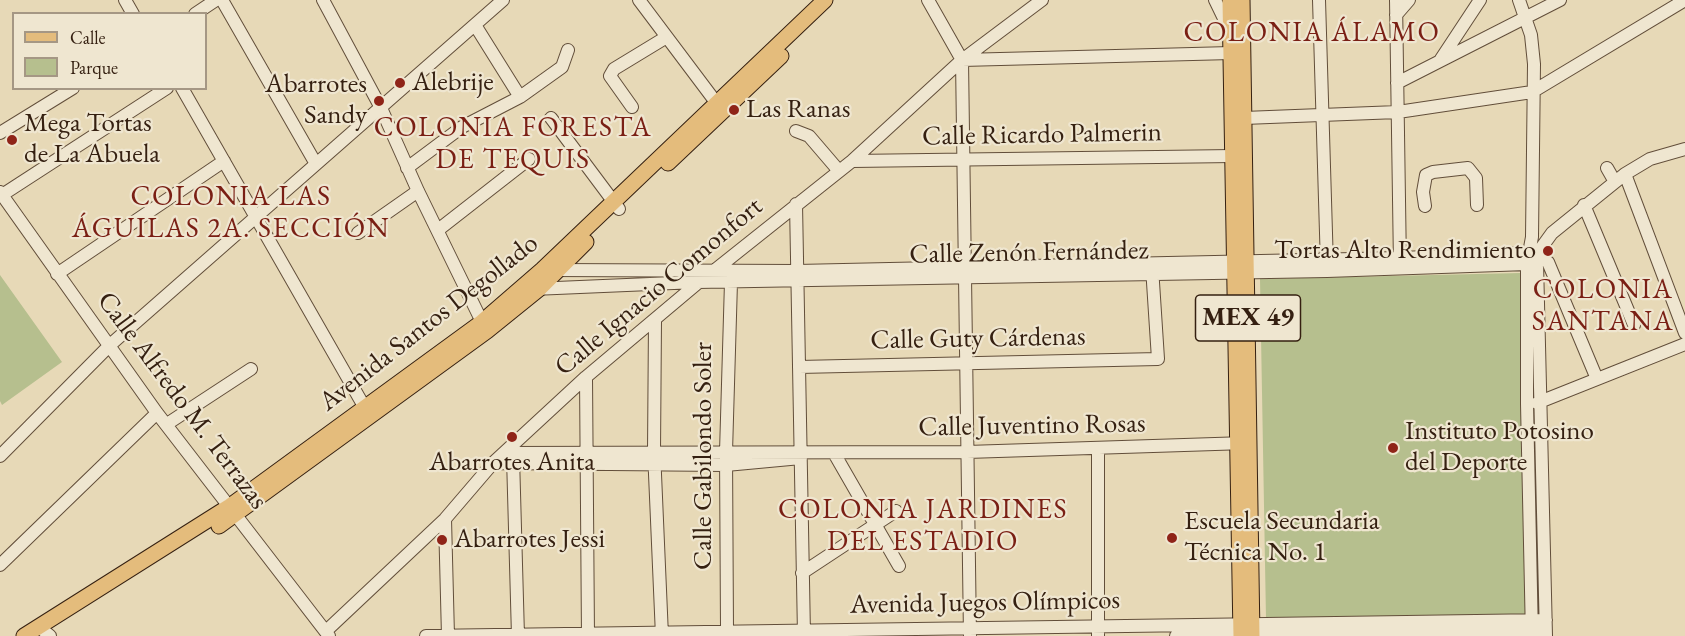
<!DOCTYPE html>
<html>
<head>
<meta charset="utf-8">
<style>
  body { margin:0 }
  #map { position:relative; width:1685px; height:636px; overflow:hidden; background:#e7d9b7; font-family:"EB Garamond",serif }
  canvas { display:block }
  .legend { position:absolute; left:12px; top:12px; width:195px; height:78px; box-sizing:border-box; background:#efe6d0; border:2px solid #a59784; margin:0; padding:8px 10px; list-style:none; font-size:18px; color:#352011 }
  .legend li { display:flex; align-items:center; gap:12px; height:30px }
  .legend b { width:30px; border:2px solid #a59784 }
</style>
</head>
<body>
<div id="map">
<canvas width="1685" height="636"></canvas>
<ul class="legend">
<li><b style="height:8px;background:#e4bc7c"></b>Calle</li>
<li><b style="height:16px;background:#b6bf8e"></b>Parque</li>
</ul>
</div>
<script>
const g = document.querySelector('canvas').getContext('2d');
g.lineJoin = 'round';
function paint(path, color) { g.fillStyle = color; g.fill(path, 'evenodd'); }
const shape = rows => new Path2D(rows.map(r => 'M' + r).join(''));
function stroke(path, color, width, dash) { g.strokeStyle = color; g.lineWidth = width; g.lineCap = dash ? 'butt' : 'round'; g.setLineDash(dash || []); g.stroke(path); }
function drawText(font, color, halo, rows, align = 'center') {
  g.font = font + ' "EB Garamond",serif'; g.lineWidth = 4.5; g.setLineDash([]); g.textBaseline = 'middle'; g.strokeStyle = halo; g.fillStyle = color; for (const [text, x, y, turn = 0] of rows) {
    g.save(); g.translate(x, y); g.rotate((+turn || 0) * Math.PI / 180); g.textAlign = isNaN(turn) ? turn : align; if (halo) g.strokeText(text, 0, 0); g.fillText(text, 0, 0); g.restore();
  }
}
paint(shape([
  [1520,273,1526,618,1266,619,1260,279],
  [0,275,62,362,2,405,0,401]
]), '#b6bf8e');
const minor = shape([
  [125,0,133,14],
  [222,0,316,164],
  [323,0,381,108,418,191,485,328],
  [639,0,721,109],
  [928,0,962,60,970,636],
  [1215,0,1230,31],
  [1319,0,1327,266],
  [1396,0,1400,265],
  [1519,0,1531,35,1534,64,1532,237,1527,264,1527,404,1532,636],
  [195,14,216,0],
  [1396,15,1409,0],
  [475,25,520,97],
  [1441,59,1480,0],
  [962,60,1231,53],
  [1397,83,1560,0],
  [182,88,369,415],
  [632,107,610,76,614,69,665,38],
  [551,118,619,209],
  [1244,118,1398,112,1532,92,1685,0],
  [796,131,809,136,839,171],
  [0,133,73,88],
  [852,161,1233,156],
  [407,168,462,127,520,97,562,67,568,50],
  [1607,168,1615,182],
  [1625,174,1685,333],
  [0,192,157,413,329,636],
  [2,195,167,88],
  [796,204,804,635],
  [1584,205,1634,325],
  [1425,206,1423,192,1426,175,1433,172,1468,168,1476,178,1477,205],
  [438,230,529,159],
  [358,233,418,191],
  [552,270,797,271,1400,258,1529,253,1537,262],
  [715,270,852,161,962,60,1042,0],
  [57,274,224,161],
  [533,289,697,282,1327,271,1527,264,1544,260,1548,262,1597,379],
  [655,320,654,451,662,636],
  [799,367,1158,359,1152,267],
  [586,377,588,636],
  [1537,403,1685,344],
  [167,424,251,369],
  [504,453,967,452,1246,443],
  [834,453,899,566],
  [0,456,110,345,503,0],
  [513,457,518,636],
  [493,463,726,465,801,458],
  [445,519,448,636],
  [0,565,157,413],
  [802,573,896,511],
  [39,627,50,636],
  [727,630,726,452,731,282],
  [326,631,445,519,493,463,586,377,699,282],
  [426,636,1546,620],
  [1098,636,1098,450],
  [1176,636,1540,631],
  [1546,636,1537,262,1539,251,1552,233,1625,174,1650,159,1685,149]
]);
const major = shape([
  [1230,0,1241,636],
  [1242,0,1252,636],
  [668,163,781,56],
  [219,526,487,331,539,289,586,242],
  [24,636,230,506,482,322,542,270,825,0]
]);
stroke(minor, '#624e3a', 14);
stroke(major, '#352011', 17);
stroke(minor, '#efe6d0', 12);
stroke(major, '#e4bc7c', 15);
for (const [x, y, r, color] of [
  [400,83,6,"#8f2418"],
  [379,101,6,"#8f2418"],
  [734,110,6,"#8f2418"],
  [12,140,6,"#8f2418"],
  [1548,251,6,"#8f2418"],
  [512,437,6,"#8f2418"],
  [1393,448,6,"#8f2418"],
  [1172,538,6,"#8f2418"],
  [442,540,6,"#8f2418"]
]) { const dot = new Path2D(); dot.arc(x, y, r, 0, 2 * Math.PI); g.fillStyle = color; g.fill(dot); stroke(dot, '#efe6d0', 2); }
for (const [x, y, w] of [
  [1248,318,105]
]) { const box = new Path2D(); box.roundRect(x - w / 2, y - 23, w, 46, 4.5); g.fillStyle = '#efe6d0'; g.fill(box); stroke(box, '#352011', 1.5); }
drawText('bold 26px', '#352011', null, [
  ["MEX 49",1248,318]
]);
drawText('27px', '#352011', '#efe6d0', [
  ["Alebrije",412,83],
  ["Abarrotes",367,85,"right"],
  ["Sandy",367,116,"right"],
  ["Las Ranas",746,110],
  ["Mega Tortas",24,124],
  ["de La Abuela",24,155],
  ["Tortas Alto Rendimiento",1536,251,"right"],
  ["Instituto Potosino",1405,432],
  ["del Deporte",1405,463],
  ["Abarrotes Anita",512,463,"center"],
  ["Escuela Secundaria",1184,522],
  ["Técnica No. 1",1184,553],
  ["Abarrotes Jessi",454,540]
], 'left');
drawText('27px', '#352011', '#efe6d0', [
  ["Calle Ricardo Palmerin",1042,135,-1],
  ["Calle Zenón Fernández",1029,253,-1],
  ["Calle Ignacio Comonfort",659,287,-40],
  ["Avenida Santos Degollado",429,323,-38],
  ["Calle Guty Cárdenas",978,339,-1],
  ["Calle Alfredo M. Terrazas",182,401,53],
  ["Calle Juventino Rosas",1032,426,-1],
  ["Calle Gabilondo Soler",704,456,-90],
  ["Avenida Juegos Olímpicos",985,603,-1]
]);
g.letterSpacing = '1.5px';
drawText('28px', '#7a1f14', '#efe6d0', [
  ["COLONIA ÁLAMO",1312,33],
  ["COLONIA FORESTA",513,128],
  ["DE TEQUIS",513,160],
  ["COLONIA LAS",231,197],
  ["ÁGUILAS 2A. SECCIÓN",231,229],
  ["COLONIA",1603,290],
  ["SANTANA",1603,322],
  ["COLONIA JARDINES",923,510],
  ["DEL ESTADIO",923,542]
]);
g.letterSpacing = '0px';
</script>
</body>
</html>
